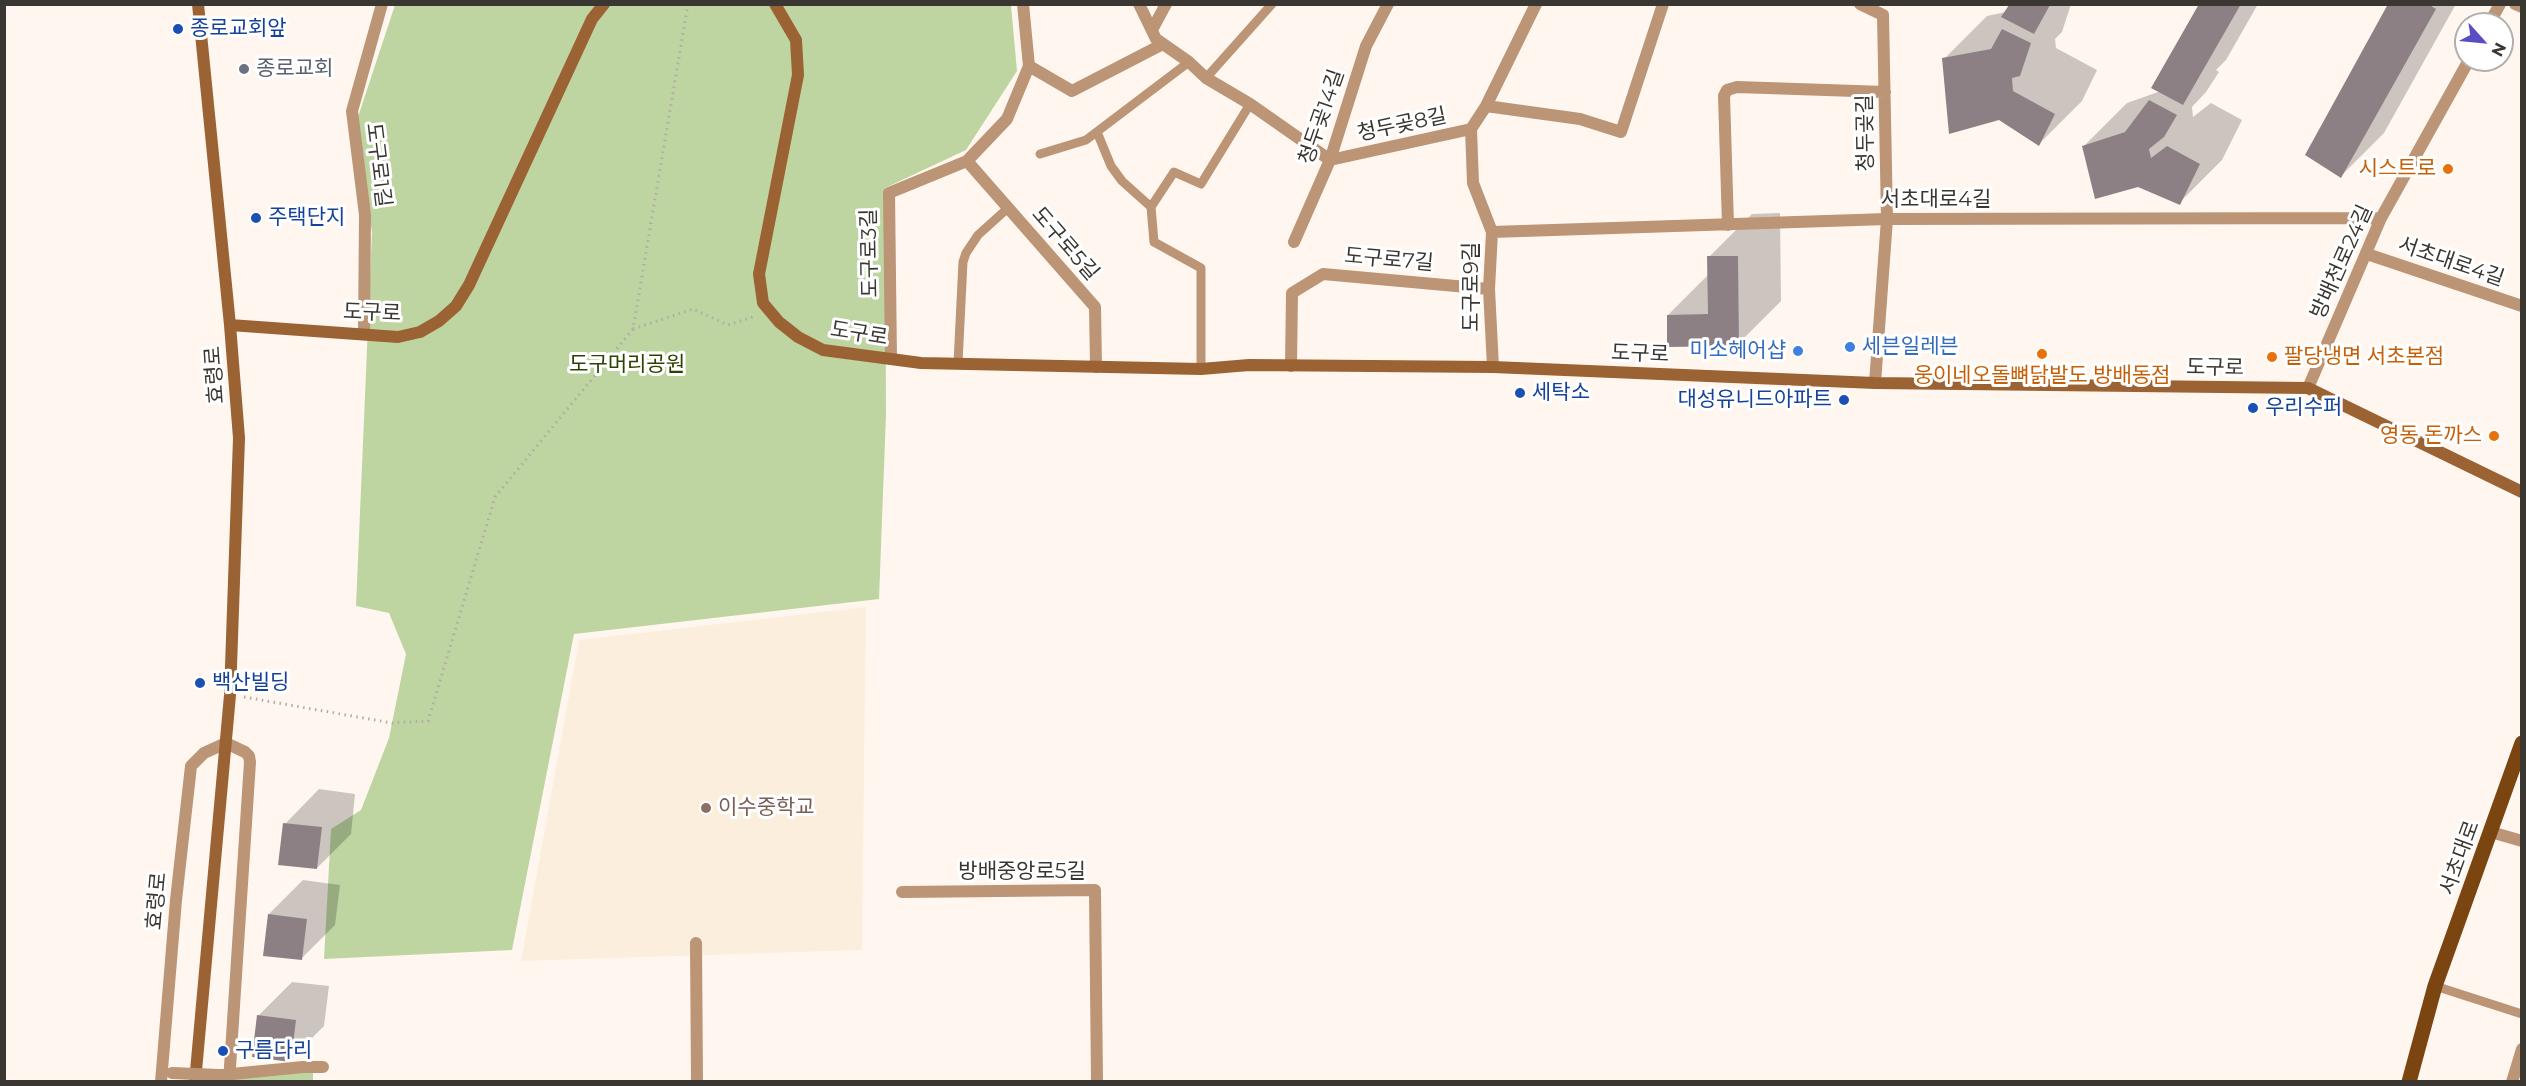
<!DOCTYPE html>
<html>
<head>
<meta charset="utf-8">
<style>
  body { margin:0 }
  #map { position:relative; width:2526px; height:1086px; overflow:hidden; background:#fff7ef; font-family:Montserrat,sans-serif }
  canvas { display:block }
  .frame { position:absolute; inset:0; border:6px solid #3a3732; pointer-events:none }
  .north { position:absolute; left:2454px; top:12px; width:60px; height:60px; box-sizing:border-box; background:#fff; border:2px solid #b0afad; border-radius:50%; rotate:117deg; font-size:16px; font-weight:700; line-height:24px; text-align:center; color:#3a3732 }
  .north::after { content:''; display:block; margin:auto; width:21px; height:27px; background:#584dc5; clip-path:polygon(50% 0,100% 100%,50% 72%,0 100%) }
</style>
</head>
<body>
<div id="map">
<canvas width="2526" height="1086"></canvas>
<div class="frame"></div>
<div class="north">N</div>
</div>
<script>
const g = document.querySelector('canvas').getContext('2d');
g.lineJoin = 'round';
function paint(path, color) { g.fillStyle = color; g.fill(path, 'evenodd'); }
const shape = rows => new Path2D(rows.map(r => 'M' + r).join(''));
function stroke(path, color, width, dash) { g.strokeStyle = color; g.lineWidth = width; g.lineCap = dash ? 'butt' : 'round'; g.setLineDash(dash || []); g.stroke(path); }
function drawText(font, color, halo, rows, align = 'center') {
  g.font = font + ' Montserrat,"Noto Sans KR",sans-serif'; g.lineWidth = 6; g.setLineDash([]); g.textBaseline = 'middle'; g.strokeStyle = halo; g.fillStyle = color; for (const [text, x, y, turn = 0] of rows) {
    g.save(); g.translate(x, y); g.rotate((+turn || 0) * Math.PI / 180); g.textAlign = isNaN(turn) ? turn : align; if (halo) g.strokeText(text, 0, 0); g.fillText(text, 0, 0); g.restore();
  }
}
paint(shape([
  [866,607,862,950,521,961,579,640]
]), '#fceedd');
paint(shape([
  [395,5,1011,5,1017,71,966,150,885,188,886,415,879,599,574,634,512,950,324,959,331,829,361,810,389,738,406,654,389,613,356,606,372,232,355,126],
  [313,1072,313,1081,228,1082,228,1078]
]), '#bed5a1');
paint(shape([
  [2011,4,2071,4,2062,32,2055,39,2056,48,2097,70,2082,101,2039,144,1944,59,1987,16,2006,12],
  [2201,4,2258,4,2226,60,2216,70,2219,72,2206,92,2192,107,2193,117,2211,103,2242,120,2222,160,2179,203,2084,146,2127,103,2161,91],
  [2390,4,2456,4,2384,133,2341,176],
  [1780,213,1781,301,1738,344,1668,315,1709,274,1709,257,1752,214],
  [319,789,355,794,351,834,317,868,285,824],
  [303,880,340,885,335,925,301,959,269,914],
  [292,982,329,986,324,1026,290,1060,258,1016]
]), '#0003');
paint(shape([
  [2199,4,2241,4,2183,105,2151,88],
  [2388,4,2428,4,2436,9,2341,178,2305,155],
  [2009,5,2050,5,2034,34,2001,17],
  [2002,29,2031,43,2020,76,2012,78,2013,91,2055,114,2039,146,1999,120,1949,134,1942,58,1991,49],
  [2149,100,2177,115,2164,137,2149,149,2151,158,2167,146,2200,164,2180,205,2138,187,2095,199,2082,146,2125,132],
  [1707,256,1738,256,1739,346,1667,347,1667,315,1708,314],
  [283,823,322,827,317,869,278,865],
  [268,914,307,919,302,960,263,956],
  [257,1015,296,1020,291,1062,252,1057]
]), '#8d8085');
stroke(shape([
  [633,329,693,309,728,325,756,316],
  [244,697,392,723,428,721,495,497,633,329,688,4]
]), '#b1aba4', 3, [1.5, 4.5]);
stroke(shape([
  [1206,78,1272,4],
  [1097,132,1111,166,1122,181,1151,207],
  [1040,154,1086,140,1189,62],
  [958,363,963,262,966,253,978,235,1008,208],
  [1201,369,1201,268,1154,242,1151,207,1174,172,1201,184,1250,104],
  [2435,986,2522,1014]
]), '#bc9476', 9);
stroke(shape([
  [1139,4,1156,39,1189,62,1206,78,1250,104,1330,160,1471,129],
  [1860,4,1883,15,1887,219,1875,383],
  [2515,4,2522,7],
  [2489,24,2500,4],
  [1152,30,1166,4],
  [1029,66,1072,91,1163,44],
  [1486,106,1580,119,1621,132,1663,4],
  [967,161,1095,307,1096,367],
  [1728,225,1724,96,1727,90,1737,87,1885,92],
  [1492,232,1887,219,2381,218],
  [1294,242,1330,160,1366,46,1388,4],
  [2367,254,2522,306],
  [364,334,365,215,352,111,382,4],
  [891,359,889,193,967,161,1007,119,1029,66,1023,4],
  [1291,366,1292,293,1323,274,1489,289],
  [1493,367,1489,289,1492,232,1473,183,1471,129,1486,106,1536,4],
  [2308,388,2381,218,2469,60],
  [2491,832,2522,841],
  [902,892,1095,890,1097,1082],
  [696,943,697,1082],
  [222,1075,303,1067,323,1067],
  [161,1082,176,900,191,766,204,753,226,743,245,752,249,756,250,762,229,1082],
  [2512,1082,2522,1049]
]), '#bc9476', 12);
stroke(shape([
  [775,4,796,40,798,75,759,274,763,303,779,322,798,337,823,350,921,363,1201,369,1249,365,1493,367,1875,383,2308,388,2522,492],
  [230,325,398,337,420,332,439,321,456,306,469,285,592,19,604,4],
  [195,1082,230,695,239,438,230,325,198,4]
]), '#9b6334', 12);
stroke(shape([
  [2409,1082,2435,986,2522,743]
]), '#7a4511', 15);
stroke(shape([
  [172,1073,219,1075]
]), '#bc9476', 12);
for (const [x, y, r, color] of [
  [178,29,6,"#1a4fb4"],
  [244,69,6,"#6b7280"],
  [2448,169,6,"#e8710a"],
  [256,218,6,"#1a4fb4"],
  [1850,347,6,"#3f7fe0"],
  [1798,351,6,"#3f7fe0"],
  [2042,354,6,"#e8710a"],
  [2272,357,6,"#e8710a"],
  [1520,393,6,"#1a4fb4"],
  [1844,400,6,"#1a4fb4"],
  [2253,408,6,"#1a4fb4"],
  [2494,436,6,"#e8710a"],
  [200,683,6,"#1a4fb4"],
  [706,808,6,"#8d6e63"],
  [223,1051,6,"#1a4fb4"]
]) { const dot = new Path2D(); dot.arc(x, y, r, 0, 2 * Math.PI); g.fillStyle = color; g.fill(dot); stroke(dot, '#fff', 2); }
drawText('21px', '#164399', '#fff', [
  ["종로교회앞",190,29],
  ["주택단지",268,218],
  ["세탁소",1532,393],
  ["대성유니드아파트",1832,400,"right"],
  ["우리수퍼",2265,408],
  ["백산빌딩",212,683],
  ["구름다리",235,1051]
], 'left');
drawText('21px', '#5b616d', '#fff', [
  ["종로교회",256,69]
], 'left');
drawText('21px', '#3a3732', '#fff', [
  ["청두곶14길",1322,117,-71],
  ["청두곶8길",1402,125,-12],
  ["청두곶길",1866,133,-91],
  ["도구로1길",378,165,83],
  ["서초대로4길",1936,200],
  ["도구로5길",1065,244,49],
  ["도구로3길",870,253,-91],
  ["도구로7길",1389,260,5],
  ["방배천로24길",2342,262,-66],
  ["서초대로4길",2451,262,19],
  ["도구로9길",1472,287,-90],
  ["도구로",372,313,2],
  ["도구로",859,334,9],
  ["도구로",1640,354,2],
  ["도구로",2215,368,1],
  ["효령로",215,375,-94],
  ["서초대로",2460,858,-70],
  ["방배중앙로5길",1022,872],
  ["효령로",157,901,-85]
]);
drawText('21px', '#c56008', '#fff', [
  ["시스트로",2436,169],
  ["팔당냉면 서초본점",2284,357,"left"],
  ["웅이네오돌뼈닭발도 방배동점",2042,376,"center"],
  ["영동 돈까스",2482,436]
], 'right');
drawText('21px', '#366cbe', '#fff', [
  ["세븐일레븐",1862,347],
  ["미소헤어샵",1786,351,"right"]
], 'left');
drawText('21px', '#2d4201', '#fff', [
  ["도구머리공원",627,365]
]);
drawText('21px', '#785e54', '#fff', [
  ["이수중학교",718,808]
], 'left');
</script>
</body>
</html>
